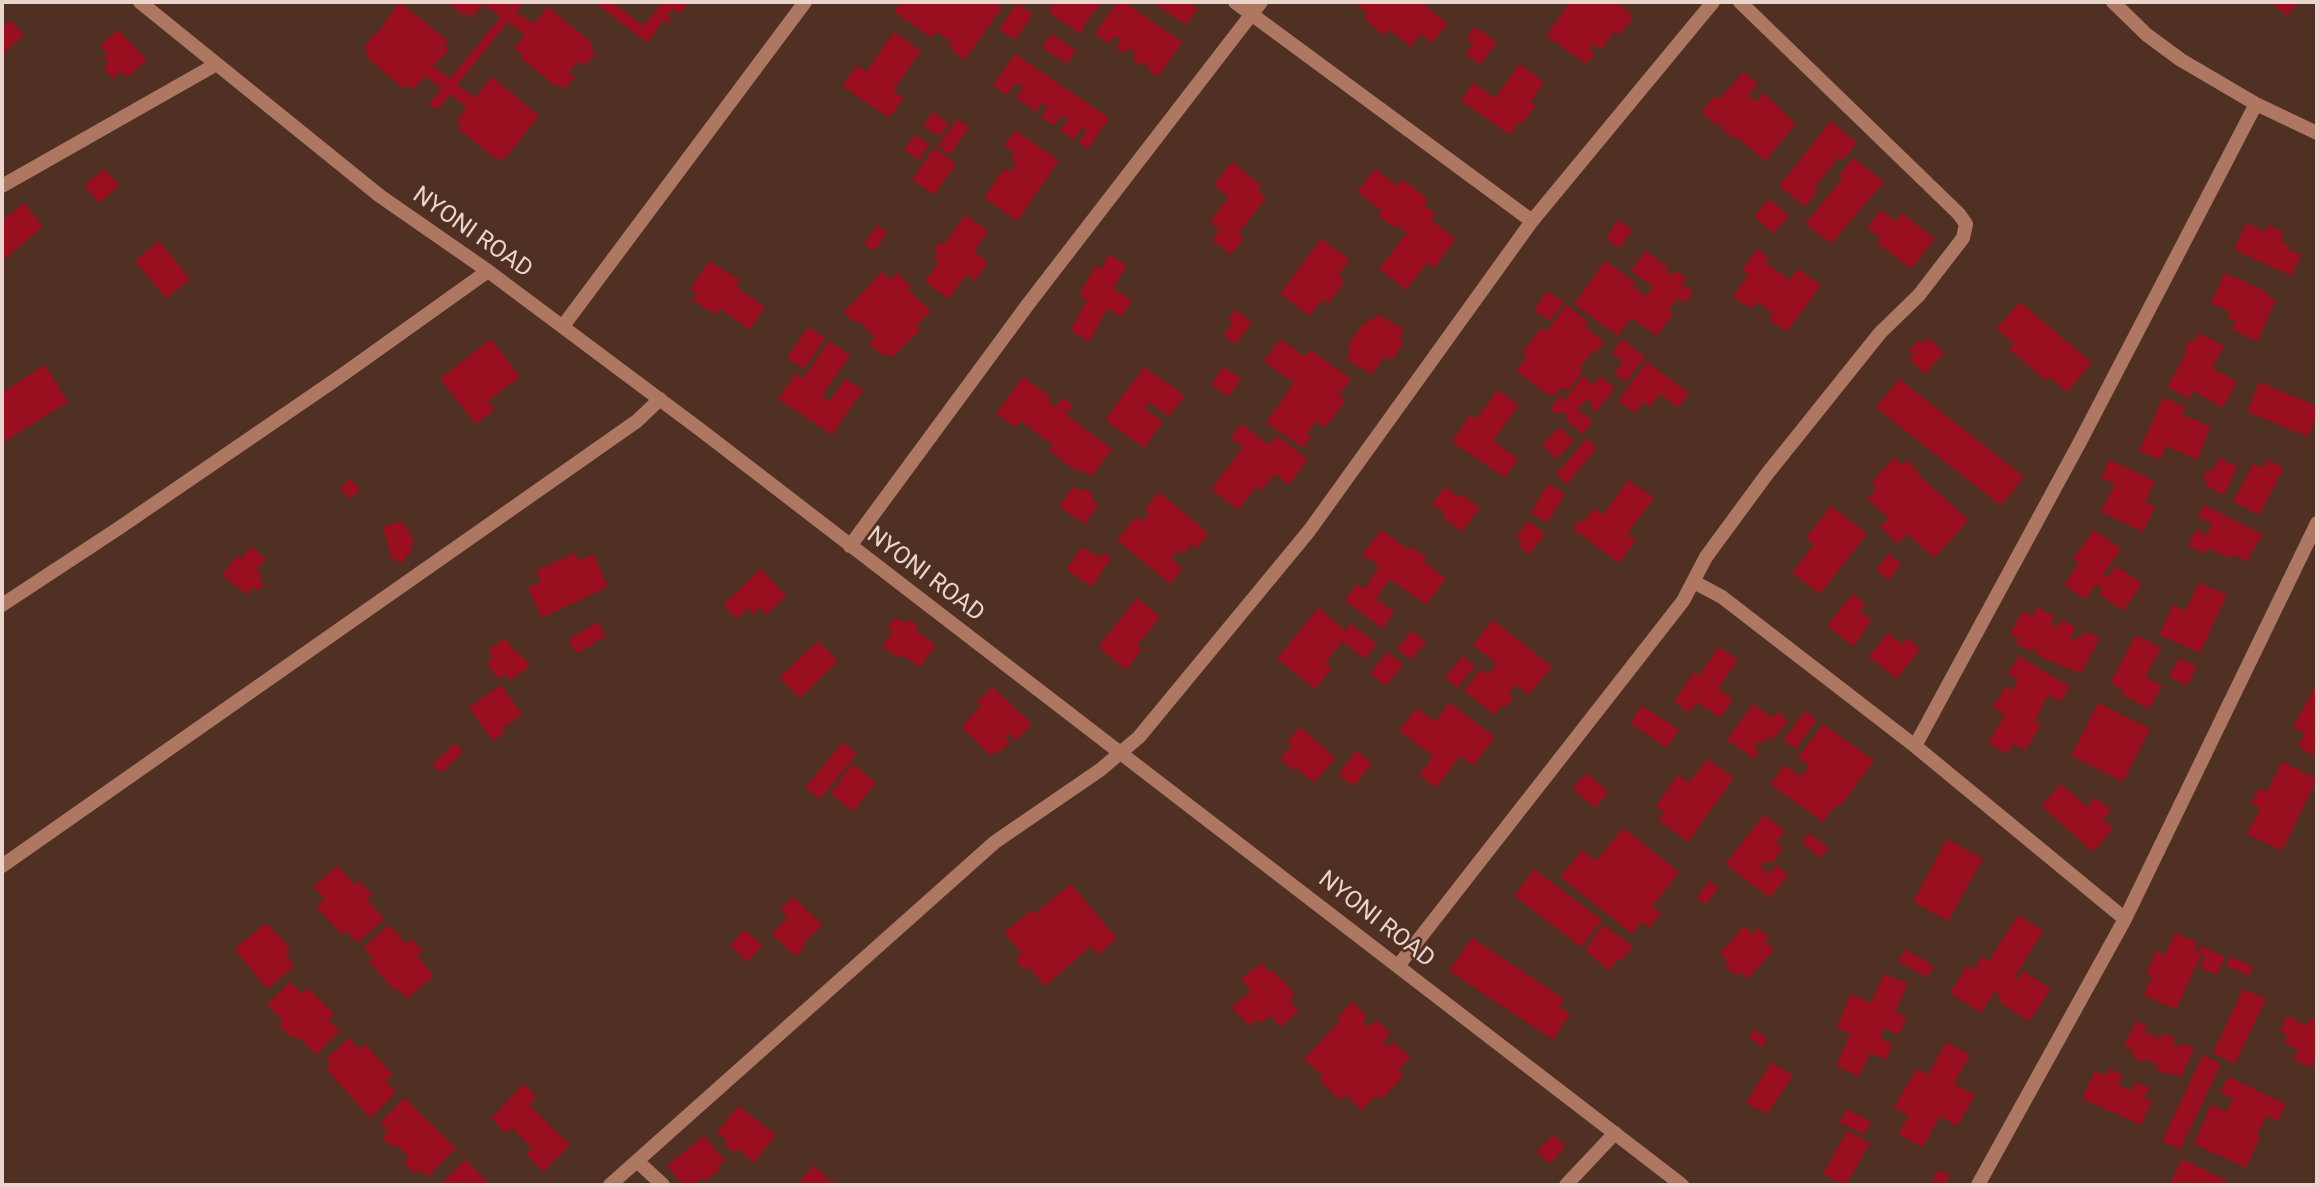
<!DOCTYPE html>
<html>
<head>
<meta charset="utf-8">
<style>
  body { margin:0 }
  #map { position:relative; width:2319px; height:1187px; overflow:hidden; background:#4f3023; font-family:Roboto,sans-serif }
  canvas { display:block }
  .frame { position:absolute; inset:0; border:4px solid #ead5cd; pointer-events:none }
</style>
</head>
<body>
<div id="map">
<canvas width="2319" height="1187"></canvas>
<div class="frame"></div>
</div>
<script>
const g = document.querySelector('canvas').getContext('2d');
g.lineJoin = 'round';
function paint(path, color) { g.fillStyle = color; g.fill(path, 'evenodd'); }
const shape = rows => new Path2D(rows.map(r => 'M' + r).join(''));
function stroke(path, color, width, dash) { g.strokeStyle = color; g.lineWidth = width; g.lineCap = dash ? 'butt' : 'round'; g.setLineDash(dash || []); g.stroke(path); }
function drawText(font, color, halo, rows, align = 'center') {
  g.font = font + ' Roboto,sans-serif'; g.lineWidth = 5; g.setLineDash([]); g.textBaseline = 'middle'; g.strokeStyle = halo; g.fillStyle = color; for (const [text, x, y, turn = 0] of rows) {
    g.save(); g.translate(x, y); g.rotate((+turn || 0) * Math.PI / 180); g.textAlign = isNaN(turn) ? turn : align; if (halo) g.strokeText(text, 0, 0); g.fillText(text, 0, 0); g.restore();
  }
}
paint(shape([
  [399,2,447,40,446,47,448,51,433,66,450,79,501,17,484,4,471,18,466,13,464,16,446,2,503,2,509,6,513,2,524,2,516,12,534,24,548,7,593,44,590,48,596,53,585,66,579,61,569,73,575,77,565,89,558,84,556,87,520,57,522,55,514,48,525,35,508,22,457,85,475,98,492,77,539,116,504,160,500,157,497,160,458,129,461,125,456,122,467,107,450,95,437,110,429,104,442,89,425,76,413,90,408,84,404,89,366,57,368,53,364,48,374,33,376,36],
  [594,2,612,2,643,26,663,2,689,2,679,14,672,9,667,16,671,19,668,24,663,21,647,43],
  [901,2,993,2,1002,8,964,61,949,47,952,43,936,32,932,38,894,12],
  [1055,2,1102,2,1083,26,1085,27,1080,34,1048,12],
  [1117,2,1124,2,1182,42,1158,77,1147,69,1149,66,1144,62,1142,66,1132,59,1136,53,1128,48,1124,54,1116,48,1121,40,1115,36,1109,44,1095,34],
  [1152,2,1188,2,1198,9,1186,25],
  [1354,2,1420,2,1448,24,1432,43,1421,34,1411,47,1389,30,1384,36,1364,19,1368,14],
  [1570,2,1615,2,1631,13,1630,16,1633,18,1620,35,1614,32,1601,50,1593,44,1589,49,1595,53,1586,64,1546,36],
  [2276,2,2298,2,2287,16,2273,5],
  [1017,3,1033,14,1015,40,999,30],
  [10,20,24,34,2,56,2,28],
  [1475,27,1497,42,1481,65,1466,55,1473,44,1466,39],
  [118,30,147,60,127,78,121,72,113,79,103,68,109,63,104,58,108,55,100,45],
  [894,32,921,51,893,91,904,98,889,118,842,86,857,65,866,72],
  [1052,34,1076,51,1067,64,1042,48],
  [1015,54,1109,118,1088,149,1079,143,1087,131,1082,128,1074,140,1060,130,1068,119,1062,115,1054,126,1041,117,1048,107,1042,103,1036,112,1016,98,1023,87,1016,83,1007,95,993,86],
  [1519,64,1544,82,1531,102,1536,105,1522,124,1519,122,1510,135,1461,101,1473,83,1495,98],
  [1743,72,1758,84,1748,95,1756,102,1763,93,1796,124,1765,161,1736,137,1734,139,1721,129,1724,126,1721,124,1719,127,1701,112,1715,96,1719,100],
  [933,112,949,124,939,137,923,126],
  [957,119,969,127,950,155,938,146],
  [1831,121,1857,143,1843,160,1839,157,1814,188,1818,191,1805,207,1779,186],
  [1015,130,1059,161,1017,221,984,198,1004,169,1010,173,1016,163,1011,159,1015,153,1004,146],
  [915,135,929,144,919,160,904,150],
  [934,148,956,164,934,195,912,180],
  [1853,158,1884,182,1831,244,1805,224,1842,179,1839,176],
  [1232,162,1262,186,1258,191,1266,198,1238,234,1244,238,1231,255,1212,240,1220,230,1210,222,1229,197,1214,185],
  [104,169,119,186,99,203,84,186],
  [1375,169,1397,186,1402,179,1428,199,1424,205,1435,214,1431,220,1456,239,1434,268,1427,263,1406,290,1379,269,1407,233,1396,225,1394,228,1378,216,1382,211,1357,192],
  [1769,199,1789,216,1773,234,1754,216],
  [24,203,43,227,2,261,2,221],
  [1881,210,1895,221,1902,213,1935,239,1911,269,1877,243,1881,239,1867,228],
  [965,215,988,231,974,253,988,262,975,281,966,275,949,299,925,282,939,262,934,259,938,253,934,250,939,242,944,245],
  [1617,220,1632,229,1621,248,1606,240],
  [2246,223,2266,232,2269,225,2284,232,2280,241,2289,245,2287,249,2301,255,2292,276,2234,250],
  [877,225,887,233,874,251,864,244],
  [1321,239,1350,260,1338,276,1345,281,1328,304,1322,299,1310,316,1280,294],
  [159,241,190,279,166,299,135,261],
  [1757,249,1769,258,1765,263,1790,280,1798,269,1821,285,1787,332,1769,320,1773,313,1757,302,1752,309,1733,297,1749,274,1742,270],
  [1645,251,1669,268,1666,272,1672,276,1676,271,1686,278,1682,284,1693,292,1685,303,1678,298,1669,310,1673,314,1657,336,1631,318,1618,336,1574,304,1605,261,1636,283,1633,287,1646,296,1653,287,1631,271],
  [1109,255,1127,265,1113,289,1132,300,1122,317,1107,309,1089,342,1070,331,1087,300,1079,296,1095,266,1101,269],
  [709,261,740,281,736,287,765,307,750,330,720,309,716,315,692,300,697,294,690,289],
  [882,272,890,280,897,273,911,286,908,290,931,311,916,326,920,330,892,358,887,353,883,357,869,343,875,337,857,320,854,323,843,313],
  [2225,273,2269,293,2267,296,2276,300,2257,342,2232,330,2236,322,2227,318,2230,312,2211,303],
  [1547,291,1564,302,1550,321,1534,310],
  [2020,302,2092,363,2067,392,2049,377,2046,381,2009,349,2014,343,1996,329],
  [1566,305,1588,321,1584,326,1604,342,1595,353,1593,351,1579,368,1583,371,1568,391,1562,387,1555,396,1552,394,1550,396,1516,371,1527,357,1522,353,1541,328,1546,332],
  [1235,310,1252,322,1236,344,1223,336,1233,322,1228,320],
  [1378,314,1404,330,1399,339,1404,341,1392,361,1384,356,1372,375,1346,359,1351,351,1347,348,1362,324,1365,325,1370,318,1375,320],
  [808,327,825,338,804,369,787,358],
  [2199,333,2224,346,2212,368,2237,382,2223,408,2193,391,2189,399,2167,387,2187,351,2184,350,2190,340,2194,342],
  [1928,338,1944,353,1925,374,1909,359,1913,355,1909,351,1919,340,1923,344],
  [491,339,520,377,488,401,495,410,476,424,440,379],
  [1280,339,1305,357,1310,350,1351,379,1339,396,1345,401,1325,428,1316,421,1307,434,1311,437,1303,448,1266,423,1294,383,1264,362],
  [1622,339,1645,357,1626,382,1614,374,1623,362,1612,353],
  [829,341,850,355,822,396,830,401,845,379,863,390,832,435,778,399,796,374,803,379],
  [1647,362,1689,393,1678,408,1660,394,1650,407,1644,402,1635,413,1618,401],
  [45,365,68,402,2,443,2,393],
  [1144,367,1185,396,1169,417,1149,402,1145,409,1163,422,1144,448,1105,420],
  [1223,367,1241,379,1229,397,1211,385],
  [1583,376,1594,385,1600,377,1615,388,1596,412,1591,409,1593,405,1586,399,1577,410,1593,421,1583,434,1565,420,1568,416,1562,411,1559,415,1550,409,1560,396,1565,400],
  [1023,377,1050,396,1047,400,1055,407,1062,398,1073,405,1066,415,1112,449,1091,477,1080,469,1078,472,1049,451,1053,445,1020,421,1016,428,996,414],
  [1899,379,2024,477,2001,506,1876,408],
  [2259,382,2317,406,2317,415,2308,437,2247,412],
  [1497,390,1519,405,1493,441,1518,459,1505,478,1452,442,1470,415,1477,419],
  [2163,398,2185,407,2182,415,2211,427,2197,460,2166,446,2160,460,2139,451],
  [1241,424,1269,445,1276,436,1308,459,1289,485,1274,474,1262,491,1256,487,1239,510,1211,490,1243,447,1231,438],
  [1560,427,1574,441,1556,459,1542,445],
  [1586,439,1597,448,1567,484,1556,475],
  [1894,458,1902,465,1906,460,1919,472,1917,474,1969,520,1934,558,1907,534,1898,544,1880,527,1889,518,1867,499,1877,488,1871,483],
  [2219,458,2237,467,2224,495,2205,486,2207,481,2203,479,2207,470,2212,472],
  [2109,460,2155,481,2145,502,2155,507,2143,532,2101,512,2115,484,2101,478],
  [2267,460,2284,468,2259,515,2233,502,2253,464,2263,468],
  [349,479,360,489,351,499,340,490],
  [1628,480,1654,498,1627,534,1636,540,1619,563,1573,529,1579,520,1583,523,1594,508,1603,515],
  [1548,484,1565,494,1547,523,1531,513],
  [1073,487,1081,492,1083,488,1094,496,1091,500,1098,505,1085,524,1059,507],
  [1445,487,1458,497,1461,494,1480,508,1462,532,1442,517,1445,513,1432,504],
  [1159,492,1209,534,1196,549,1191,545,1183,554,1179,550,1171,559,1183,569,1170,584,1117,540,1136,517,1142,521,1149,513,1145,509],
  [2204,505,2263,535,2246,562,2232,554,2230,559,2208,548,2205,554,2188,546,2196,530,2207,535,2212,524,2198,516],
  [1831,506,1867,534,1820,594,1792,573,1814,544,1806,538],
  [403,521,405,530,409,529,414,545,410,546,412,553,405,556,406,561,398,563,397,558,392,560,383,527],
  [1528,521,1545,534,1530,554,1519,547,1522,543,1516,538],
  [1381,530,1408,549,1410,546,1426,557,1423,561,1446,579,1426,605,1390,579,1376,599,1394,612,1383,629,1345,601,1357,584,1364,589,1379,568,1375,566,1377,563,1374,560,1372,562,1362,555],
  [2094,530,2121,549,2103,575,2107,578,2116,566,2142,584,2123,611,2099,594,2103,589,2096,584,2085,600,2064,585,2079,563,2073,559],
  [251,547,266,559,256,571,263,576,259,580,264,584,258,591,253,587,247,595,222,575,237,556,241,559],
  [1082,547,1100,558,1103,552,1111,558,1092,587,1066,570],
  [575,553,579,561,593,554,608,587,542,618,528,588,541,582,536,571],
  [1888,554,1901,563,1889,580,1876,571],
  [761,569,786,596,766,615,760,608,753,614,748,609,736,619,723,605],
  [2199,583,2227,595,2200,653,2159,635,2173,605,2185,611],
  [1853,594,1865,604,1860,611,1871,620,1854,647,1827,626],
  [1137,598,1160,617,1137,645,1142,649,1126,670,1098,647],
  [1318,608,1346,631,1351,624,1377,644,1365,659,1342,642,1325,663,1332,668,1315,689,1277,659],
  [2037,608,2055,616,2051,624,2058,628,2062,620,2076,627,2070,638,2075,641,2078,636,2081,638,2085,631,2100,638,2081,674,2036,655,2039,650,2035,648,2033,652,2016,644,2019,639,2010,635,2022,611,2033,616],
  [896,617,906,624,909,619,918,626,915,630,936,645,920,667,902,655,899,658,882,647,893,631,888,627],
  [1493,620,1552,667,1529,695,1516,685,1508,694,1513,698,1505,708,1502,705,1494,715,1464,691,1481,669,1488,675,1497,664,1473,645],
  [597,622,606,636,577,654,568,640],
  [1412,631,1426,642,1411,660,1397,649],
  [1888,633,1902,644,1907,638,1920,649,1897,679,1869,657],
  [2136,635,2161,648,2145,677,2162,686,2149,709,2121,694,2123,690,2110,683],
  [505,638,517,654,519,652,530,666,510,681,505,674,498,679,487,663,493,658,488,651],
  [818,641,838,661,800,698,779,678],
  [1719,647,1738,660,1718,689,1733,699,1720,718,1697,702,1689,713,1674,702,1694,672,1699,676],
  [1387,652,1403,665,1386,686,1370,674],
  [1462,656,1475,666,1458,688,1445,678],
  [2019,656,2070,687,2061,702,2048,695,2035,721,2041,725,2025,751,2013,744,2007,754,1988,743,2005,715,1993,708,2005,687,2012,691,2018,681,2008,674],
  [2179,658,2197,667,2187,686,2169,677],
  [501,685,522,715,502,729,504,733,492,741,469,707],
  [992,687,1032,724,1016,741,1009,733,1005,737,1010,742,999,753,996,751,991,756,961,727,981,706,977,702],
  [2314,688,2317,690,2317,757,2298,747,2305,734,2293,727],
  [1449,703,1495,737,1473,766,1460,756,1436,788,1419,775,1433,756,1399,731,1417,708,1435,722],
  [2098,703,2150,729,2123,782,2071,756],
  [1753,704,1772,718,1777,712,1788,721,1772,740,1767,737,1763,744,1759,741,1754,748,1759,752,1754,759,1727,740],
  [1642,706,1679,730,1666,748,1630,723],
  [1805,711,1817,720,1796,749,1783,740],
  [1823,724,1874,761,1839,808,1836,805,1823,822,1770,784,1785,765,1801,777,1809,766,1798,758],
  [1300,727,1335,758,1314,783,1296,768,1293,770,1280,759,1292,745,1287,742],
  [843,742,857,754,820,799,805,788],
  [455,743,463,752,441,773,432,765],
  [1356,751,1372,763,1354,786,1338,775],
  [1707,759,1734,778,1688,842,1658,820,1664,812,1656,806,1678,775,1689,783],
  [2282,762,2317,779,2282,851,2247,834,2260,809,2251,804,2259,788,2267,792],
  [852,764,876,783,853,812,831,794],
  [1586,773,1609,792,1595,808,1572,789],
  [2061,784,2087,807,2095,797,2111,811,2103,820,2113,829,2093,852,2041,806],
  [1764,815,1785,831,1776,843,1783,848,1771,864,1766,860,1760,868,1769,874,1776,865,1788,875,1770,898,1725,864],
  [1623,828,1679,872,1652,907,1661,913,1649,928,1641,922,1632,934,1560,877,1582,850,1596,861],
  [1809,833,1828,848,1821,858,1801,843],
  [1947,839,1983,859,1948,921,1913,902],
  [337,866,355,885,359,881,372,895,367,900,384,919,358,943,346,931,342,935,316,907,325,899,313,887],
  [1534,869,1602,920,1581,947,1514,896],
  [1709,881,1718,887,1706,905,1697,898],
  [1071,884,1117,939,1098,955,1091,946,1045,986,1029,967,1025,971,1015,960,1022,954,1004,933,1031,911,1034,914],
  [793,897,822,925,803,944,805,947,795,957,772,934,788,917,780,909],
  [2018,915,2043,931,2014,978,2017,980,2023,971,2051,989,2029,1022,1998,1001,2001,996,1994,992,1981,1013,1950,993,1967,966,1974,970,1982,957,1989,961],
  [266,923,291,949,285,954,295,966,267,989,234,949],
  [389,925,406,944,412,939,423,951,417,956,434,976,407,999,398,989,395,991,369,962,373,958,363,948],
  [1603,925,1633,946,1622,961,1618,959,1609,971,1585,950],
  [1744,926,1753,934,1758,928,1769,937,1765,942,1774,949,1748,979,1740,972,1737,976,1724,966,1728,961,1720,954],
  [744,930,762,945,748,962,730,946],
  [2175,933,2198,943,2194,952,2201,955,2176,1010,2144,995,2152,976,2146,974,2156,951,2165,955],
  [1472,938,1564,999,1559,1007,1570,1014,1553,1040,1449,971],
  [2201,946,2225,957,2217,975,2200,968,2205,956,2198,953],
  [1905,949,1934,966,1927,978,1898,961],
  [2230,957,2253,966,2249,976,2226,966],
  [1262,963,1270,973,1273,970,1281,981,1283,979,1295,996,1289,1000,1299,1012,1280,1027,1271,1016,1261,1023,1258,1019,1249,1026,1231,1007,1251,992,1241,979],
  [1884,974,1908,984,1895,1012,1907,1017,1899,1035,1884,1028,1880,1038,1893,1044,1886,1060,1870,1053,1859,1077,1836,1066,1850,1034,1836,1028,1851,994,1871,1003],
  [290,982,302,994,308,988,334,1014,328,1020,340,1031,316,1055,297,1036,293,1039,279,1025,283,1021,267,1005],
  [2243,989,2266,999,2235,1064,2213,1053],
  [1352,1002,1367,1016,1363,1021,1369,1027,1376,1020,1390,1033,1383,1042,1388,1047,1393,1042,1410,1057,1398,1071,1404,1076,1381,1100,1376,1095,1362,1111,1345,1095,1340,1100,1319,1080,1323,1076,1304,1059,1340,1021,1337,1018],
  [2287,1015,2306,1026,2310,1018,2317,1021,2317,1061,2315,1060,2312,1068,2293,1060,2298,1049,2284,1043,2287,1035,2280,1031],
  [2136,1021,2147,1026,2144,1032,2160,1039,2163,1033,2175,1039,2173,1044,2180,1047,2182,1043,2194,1049,2181,1077,2171,1073,2170,1075,2156,1069,2158,1065,2146,1059,2144,1063,2131,1056,2134,1051,2124,1047],
  [1754,1030,1768,1039,1763,1047,1749,1038],
  [349,1038,359,1049,365,1044,393,1075,385,1081,396,1093,370,1118,326,1069,331,1065,326,1059],
  [1946,1042,1970,1055,1954,1084,1975,1095,1957,1126,1940,1116,1923,1148,1898,1134,1909,1116,1894,1108,1916,1069,1928,1075],
  [2203,1055,2221,1064,2180,1150,2162,1141],
  [1772,1062,1793,1076,1767,1114,1746,1103],
  [2109,1069,2123,1075,2118,1085,2132,1091,2135,1082,2149,1088,2144,1098,2152,1101,2141,1125,2082,1099,2095,1071,2106,1076],
  [2228,1077,2286,1104,2278,1121,2266,1116,2257,1135,2260,1137,2246,1168,2194,1144,2211,1105,2227,1112,2233,1099,2220,1093],
  [524,1084,537,1097,529,1105,570,1145,543,1172,526,1154,532,1148,512,1128,506,1134,491,1118],
  [404,1098,456,1148,428,1177,420,1169,415,1174,404,1163,409,1157,395,1144,392,1147,382,1138,388,1131,380,1123],
  [738,1106,776,1135,754,1163,738,1149,735,1153,724,1144,727,1140,717,1133],
  [1847,1109,1871,1122,1863,1135,1839,1122],
  [1847,1131,1870,1143,1846,1185,1844,1185,1823,1174],
  [1553,1135,1566,1146,1550,1164,1536,1152],
  [704,1136,725,1161,718,1167,720,1169,706,1181,703,1178,695,1185,683,1185,667,1166],
  [2182,1159,2227,1181,2225,1185,2169,1185],
  [465,1160,491,1185,440,1185],
  [813,1166,826,1176,824,1179,828,1182,830,1179,838,1185,798,1185],
  [1938,1170,1950,1176,1945,1185,1932,1181]
]), '#990f1f');
stroke(shape([
  [140,2,380,196,488,271,702,431,1682,1185],
  [1235,2,1532,221],
  [2113,2,2147,35,2181,60,2256,104,2317,133],
  [2,186,215,65],
  [563,326,805,2],
  [850,546,1029,303,1261,2],
  [1694,582,1722,597,1915,746,2125,919],
  [2,605,119,528,338,378,488,271],
  [1915,746,2081,440,2256,104],
  [2,866,637,421,660,399],
  [1398,966,1683,601,1706,557,1767,474,1880,333,1919,295,1963,238,1966,224,1959,214,1740,2],
  [638,1162,663,1185],
  [610,1185,995,842,1100,770,1139,737,1309,531,1532,221,1713,2],
  [1566,1185,1615,1133],
  [1978,1185,2125,919,2317,523]
]), '#ad7761', 14);
drawText('24px', '#ead5cd', '#4f3023', [
  ["NYONI ROAD",472,233,35],
  ["NYONI ROAD",925,575,37],
  ["NYONI ROAD",1376,920,38]
]);
</script>
</body>
</html>
